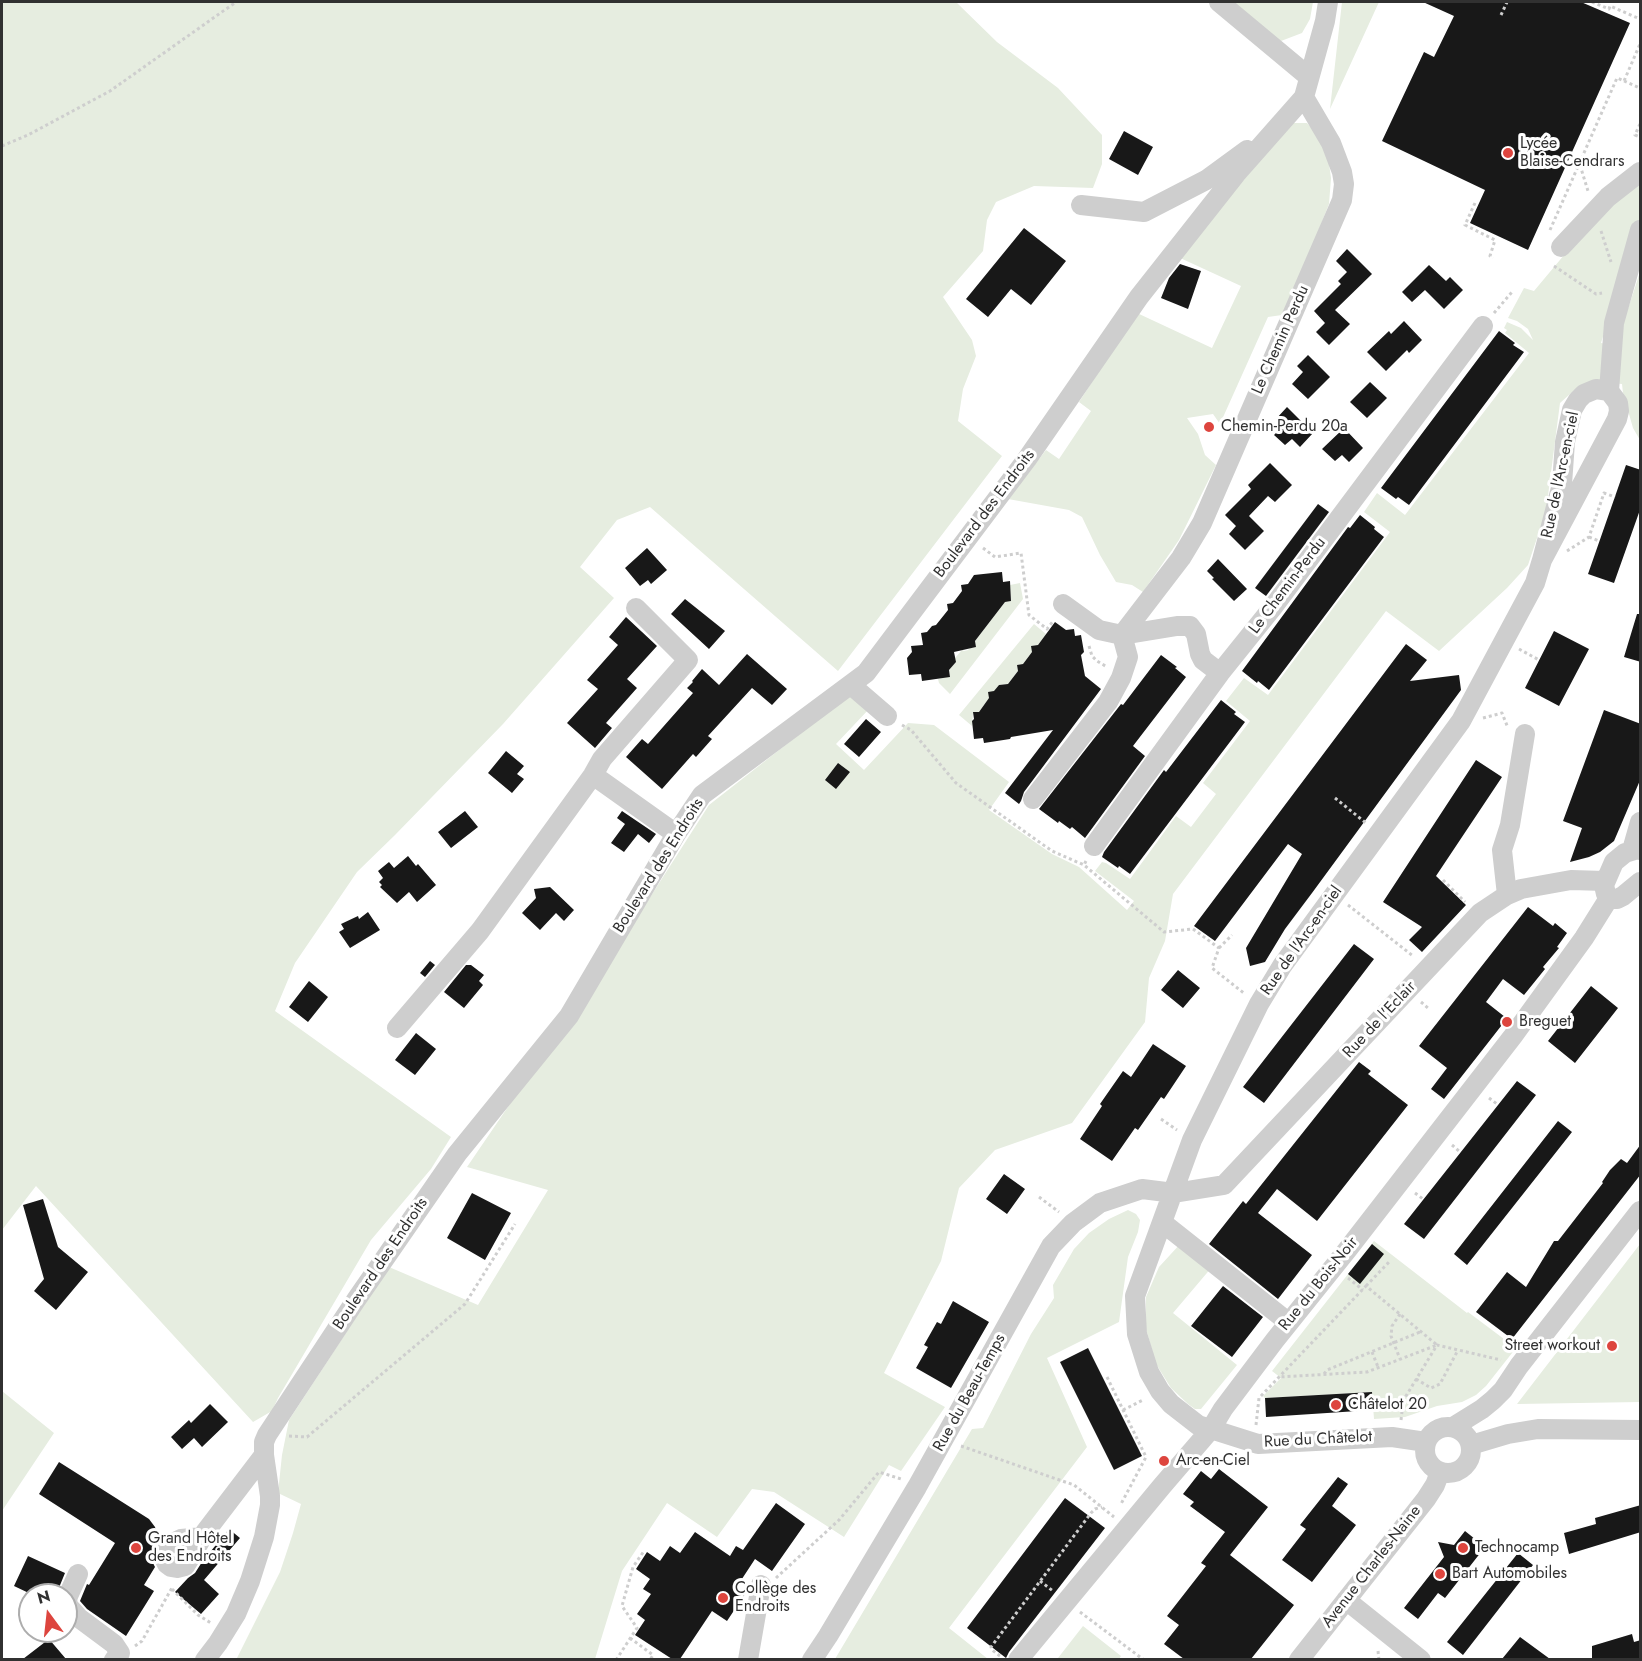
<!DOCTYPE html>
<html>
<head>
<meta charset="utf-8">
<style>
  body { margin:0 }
  #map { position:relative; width:1642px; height:1661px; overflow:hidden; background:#fff; font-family:Jost,sans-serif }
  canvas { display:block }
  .frame { position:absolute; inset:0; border:3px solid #313131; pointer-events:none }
  .north { position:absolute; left:18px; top:1583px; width:60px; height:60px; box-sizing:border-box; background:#fff; border:2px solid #adadad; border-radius:50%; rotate:345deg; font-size:16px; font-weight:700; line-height:24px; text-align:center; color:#313131 }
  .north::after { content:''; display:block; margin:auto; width:21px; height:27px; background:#dd453e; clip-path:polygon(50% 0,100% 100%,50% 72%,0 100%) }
</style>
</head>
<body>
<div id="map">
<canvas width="1642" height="1661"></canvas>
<div class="frame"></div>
<div class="north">N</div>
</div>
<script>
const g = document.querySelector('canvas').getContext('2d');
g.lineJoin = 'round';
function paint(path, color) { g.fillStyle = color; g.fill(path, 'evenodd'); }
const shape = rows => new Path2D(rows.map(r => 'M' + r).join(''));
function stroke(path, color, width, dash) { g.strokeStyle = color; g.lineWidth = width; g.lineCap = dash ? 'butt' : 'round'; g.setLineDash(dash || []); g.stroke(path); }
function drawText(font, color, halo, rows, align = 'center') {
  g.font = font + ' Jost,sans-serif'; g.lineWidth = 6; g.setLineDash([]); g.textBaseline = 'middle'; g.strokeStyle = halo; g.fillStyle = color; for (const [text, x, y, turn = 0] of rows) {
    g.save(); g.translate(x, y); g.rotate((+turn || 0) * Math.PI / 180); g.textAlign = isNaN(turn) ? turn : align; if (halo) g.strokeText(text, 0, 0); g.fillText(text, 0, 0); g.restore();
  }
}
paint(shape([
  [2,2,956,2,997,42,1058,88,1102,135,1102,164,1093,188,1034,186,996,202,987,220,983,251,943,297,972,340,976,356,963,389,958,421,1002,456,838,671,650,507,617,520,580,567,614,598,503,724,395,835,357,872,295,963,275,1011,451,1137,431,1169,371,1240,278,1398,272,1411,253,1422,36,1186,2,1230],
  [1235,2,1313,2,1310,19,1302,33,1281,41,1245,19],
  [1342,2,1379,2,1330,109],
  [1292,123,1307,123,1318,134,1327,149,1331,178,1329,204,1288,307,1282,315,1268,317,1220,424,1213,414,1187,418,1198,434,1205,455,1216,465,1179,540,1143,592,1132,585,1116,582,1100,555,1082,517,1069,510,1008,499,1046,450,1059,459,1091,411,1079,402,1137,313,1212,348,1241,286,1178,257],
  [1640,177,1640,217,1601,343,1622,346,1622,327,1640,272,1640,440,1633,428,1623,393,1622,384,1593,381,1579,386,1560,403,1546,511,1528,565,1507,588,1439,651,1386,611,1173,894,1165,941,1149,978,1145,1022,1072,1123,995,1150,959,1188,941,1261,884,1373,945,1407,901,1471,889,1465,844,1537,774,1492,752,1489,717,1537,667,1503,622,1571,595,1659,236,1660,280,1572,293,1533,301,1504,278,1493,282,1455,289,1420,389,1267,478,1305,548,1190,467,1167,640,913,709,805,853,692,870,708,836,744,864,770,908,723,934,725,1009,782,989,810,1052,854,1079,867,1127,910,1134,901,1095,871,1102,862,1106,863,1130,879,1176,816,1191,827,1216,794,1203,783,1250,721,1226,701,1244,678,1268,695,1390,532,1364,512,1377,493,1405,515,1529,353,1505,333,1507,330,1504,328,1507,322,1521,328,1533,340,1528,329,1517,321,1508,318,1524,288,1534,291,1610,200],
  [1020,583,1023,599,950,694,939,683,938,679,950,676,949,670,956,662,955,658,962,650,964,651,968,650,970,648,976,647,975,641,1005,602,1011,601,1010,585],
  [1034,624,1046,634,1038,645,1032,646,1032,652,1023,664,1017,665,1018,671,1008,684,999,685,979,712,973,713,972,726,959,715],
  [1128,1210,1136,1214,1140,1220,1138,1232,1128,1257,1119,1322,1047,1358,1087,1447,949,1628,988,1659,835,1659,972,1429,983,1428,1031,1334,1054,1298,1053,1285,1074,1249,1089,1233,1109,1219],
  [1374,1241,1467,1313,1468,1312,1516,1348,1486,1386,1476,1395,1462,1402,1437,1406,1405,1417,1374,1419,1372,1392,1265,1398,1263,1396,1281,1378,1272,1371],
  [1181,1243,1212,1267,1173,1313,1237,1365,1201,1409,1195,1409,1188,1404,1171,1388,1156,1364,1146,1329,1146,1297,1159,1267],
  [1640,1244,1640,1402,1517,1404],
  [2,1391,54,1433,2,1511],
  [1083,1626,1121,1656,1119,1659,1060,1660,1058,1658]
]), '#e6ede0');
paint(shape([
  [1423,2,1581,2,1630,23,1528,250,1470,223,1485,190,1382,141,1424,52,1434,57,1454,16],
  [1124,131,1153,147,1138,175,1109,159],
  [1024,228,1066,261,1031,305,1011,289,988,317,966,299],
  [1347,249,1372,274,1335,310,1350,324,1329,345,1316,332,1325,323,1314,311,1341,284,1338,281,1347,272,1336,261],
  [1180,264,1201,271,1188,309,1161,298,1169,278],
  [1429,265,1446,281,1450,277,1463,290,1444,309,1425,290,1412,302,1402,292],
  [1404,321,1422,340,1409,353,1407,350,1386,371,1367,352,1389,331,1391,334],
  [1499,331,1515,343,1513,345,1524,352,1409,505,1398,497,1396,499,1381,488],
  [1308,355,1330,377,1308,399,1292,384,1303,372,1297,366],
  [1370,382,1387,398,1367,418,1350,402],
  [1287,407,1313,433,1300,447,1292,439,1285,445,1274,435,1282,427,1276,419],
  [1344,428,1363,448,1349,462,1342,455,1335,461,1322,449],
  [1270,463,1292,485,1275,502,1268,496,1249,516,1264,531,1245,550,1229,534,1236,526,1225,515,1251,489,1248,485],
  [1626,465,1641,470,1641,507,1614,583,1588,574],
  [1318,504,1329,512,1266,596,1255,588],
  [1360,515,1375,527,1374,529,1384,537,1269,690,1258,681,1257,683,1242,671,1348,527,1350,528],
  [647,548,667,570,651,584,648,580,640,586,625,568],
  [1218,559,1247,589,1234,601,1212,579,1214,578,1207,571],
  [1002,572,1003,582,1010,581,1011,601,1005,602,975,641,976,647,954,652,956,662,949,670,950,677,922,681,921,674,909,675,907,658,912,652,911,646,923,645,921,633,927,632,932,626,936,625,948,610,947,604,953,603,962,591,961,585,968,584,974,575],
  [685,599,725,631,709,649,671,614],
  [1637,614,1641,614,1641,662,1624,657],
  [626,617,657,646,627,679,637,688,606,723,612,728,595,748,567,723,598,689,587,680,618,645,609,637],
  [1055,622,1066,630,1074,629,1075,636,1081,635,1084,652,1081,655,1085,676,1101,689,1024,792,1021,801,1019,804,1005,793,1053,730,1011,737,1010,739,984,743,983,738,974,739,972,721,974,719,973,712,979,712,989,698,988,692,994,691,999,685,1008,684,1018,671,1017,665,1023,664,1032,652,1031,646,1038,645],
  [1554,631,1589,649,1559,706,1525,688],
  [1406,644,1427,660,1410,681,1459,675,1461,690,1312,893,1285,929,1265,962,1250,966,1246,948,1302,854,1288,844,1215,941,1194,926],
  [747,654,787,689,772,705,752,688,708,736,712,739,696,757,693,754,662,789,626,757,642,739,648,744,693,693,687,688,693,682,692,681,702,669,719,685],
  [1161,655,1177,667,1175,668,1186,677,1133,746,1145,756,1085,838,1072,827,1070,829,1059,821,1058,823,1039,809,1121,704,1123,705],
  [1221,700,1236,712,1234,714,1245,722,1130,874,1119,866,1118,868,1102,857,1104,852,1164,770,1166,772],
  [1604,710,1641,724,1641,778,1614,841,1600,852,1589,857,1570,862,1582,828,1563,821],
  [866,719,881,732,859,757,844,744],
  [506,751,524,766,517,774,524,779,512,793,488,773],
  [1476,760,1502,777,1436,876,1466,905,1422,952,1409,940,1422,927,1383,902],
  [838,763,850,772,836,789,825,780],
  [465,811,478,827,451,848,438,832],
  [622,811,656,834,649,843,638,834,624,852,611,843,625,824,617,818],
  [408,856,416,866,418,864,436,885,417,902,409,892,397,903,380,887,382,885,379,882,383,878,378,871,389,862,394,868],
  [550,887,574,910,564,921,556,913,540,930,522,913,536,898,534,889],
  [1528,907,1553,926,1555,923,1567,933,1557,947,1559,948,1543,967,1545,969,1524,995,1503,979,1486,1002,1505,1017,1503,1019,1505,1021,1444,1099,1431,1089,1447,1068,1419,1046],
  [368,912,380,930,350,948,339,932,344,929,341,924,358,916,359,919],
  [1354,944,1374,959,1264,1103,1243,1087],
  [430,961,435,965,425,977,420,973],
  [466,965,471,965,484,975,479,981,483,985,464,1008,444,992],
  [1178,970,1200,988,1183,1008,1161,990],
  [309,981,328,997,308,1022,289,1007],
  [1591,986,1618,1008,1575,1063,1548,1041],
  [416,1033,436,1049,415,1075,395,1060],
  [1153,1044,1186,1066,1164,1099,1161,1097,1138,1130,1135,1128,1112,1161,1080,1139,1102,1106,1100,1104,1123,1071,1131,1077],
  [1359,1062,1371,1071,1368,1074,1408,1105,1317,1221,1277,1189,1258,1213,1312,1255,1278,1299,1209,1244,1243,1201,1246,1204],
  [1517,1081,1536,1095,1424,1239,1404,1224],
  [1558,1121,1572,1132,1467,1265,1454,1254],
  [1641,1144,1641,1174,1512,1339,1476,1312,1507,1272,1526,1287,1554,1241,1558,1241,1603,1183,1602,1182,1610,1170,1621,1159,1627,1163],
  [1004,1174,1025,1189,1007,1214,986,1199],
  [472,1193,511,1213,485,1260,447,1238],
  [43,1199,58,1247,88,1272,56,1310,34,1291,44,1279,23,1205],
  [1372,1244,1384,1254,1360,1284,1348,1274],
  [1223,1286,1263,1317,1232,1357,1191,1326],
  [953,1301,989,1322,951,1388,916,1368,928,1347,924,1345,937,1322,941,1324],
  [1088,1348,1142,1456,1114,1470,1060,1362],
  [1372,1392,1373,1410,1266,1417,1265,1398],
  [210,1404,228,1422,202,1447,194,1438,182,1449,171,1437,189,1420,191,1423],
  [59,1462,149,1519,155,1527,158,1537,154,1543,152,1553,152,1561,155,1567,144,1585,154,1591,126,1636,87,1609,80,1601,87,1584,89,1585,115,1543,39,1494],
  [1219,1469,1268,1507,1230,1555,1294,1605,1251,1659,1184,1659,1164,1644,1179,1625,1167,1616,1206,1566,1201,1563,1225,1532,1190,1506,1194,1502,1183,1494,1201,1471,1211,1479],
  [1338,1477,1348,1484,1332,1506,1356,1525,1312,1582,1282,1560,1306,1529,1300,1525],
  [1065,1498,1105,1528,1009,1652,1006,1658,967,1628],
  [776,1503,805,1524,772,1571,755,1559,736,1588,745,1594,727,1621,712,1611,680,1659,672,1659,635,1635,645,1620,637,1614,651,1594,643,1589,650,1579,636,1569,647,1552,660,1561,670,1546,680,1553,695,1532,730,1556,736,1546,743,1550],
  [1641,1505,1641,1532,1569,1554,1564,1533,1596,1524,1595,1518],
  [229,1529,240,1538,204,1580,219,1594,201,1614,175,1592,188,1578,195,1573,202,1562],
  [1465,1531,1485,1547,1445,1598,1438,1593,1418,1619,1404,1608,1444,1557,1438,1542,1454,1545],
  [1518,1553,1533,1565,1463,1655,1447,1642],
  [28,1556,65,1573,56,1595,33,1595,14,1586],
  [1632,1634,1634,1642,1641,1640,1641,1659,1592,1659,1592,1646],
  [1520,1637,1550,1659,1502,1659],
  [49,1639,66,1659,23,1659]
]), '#181818');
stroke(shape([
  [1592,2,1609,9,1610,6,1640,19],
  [1501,15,1507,2],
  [1624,81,1640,88],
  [1640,124,1635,135,1640,137],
  [2,146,28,135,110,91,236,2],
  [1580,165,1588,191],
  [1475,203,1465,225,1495,240,1490,256,1493,258],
  [1550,230,1617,78,1624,81,1640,44],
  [1601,231,1611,262],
  [1554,266,1596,294,1602,293],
  [1494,313,1512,292],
  [1589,537,1599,541],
  [983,548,995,557,1021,553,1029,615,1047,629,1054,620],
  [1567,551,1589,537,1604,493,1615,497],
  [1089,646,1092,656,1097,661,1107,667],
  [1519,649,1539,660],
  [1483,718,1502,713,1508,728],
  [902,725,911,730,956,783,1052,851,1084,865],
  [1335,798,1366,823],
  [1086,861,1084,865,1164,932,1193,929,1219,948,1212,968,1245,994],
  [1443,880,1465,902],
  [1348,905,1413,956],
  [1219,948,1232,935],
  [1421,1002,1429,1009],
  [1489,1098,1497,1104],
  [1161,1119,1177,1130],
  [1452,1145,1460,1152],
  [1415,1193,1423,1199],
  [1039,1197,1059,1212],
  [1348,1278,1363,1290],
  [1366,1286,1389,1262],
  [1400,1314,1392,1326,1391,1336,1400,1359],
  [1372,1352,1378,1367],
  [1324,1374,1327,1370,1420,1332],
  [1107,1377,1146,1457,1121,1504],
  [1416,1379,1431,1388,1440,1384,1458,1350],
  [1123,1410,1143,1400],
  [1401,1420,1403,1403,1406,1396,1437,1345,1501,1360],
  [1256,1425,1259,1398,1366,1286,1437,1345,1367,1372,1279,1377],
  [289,1436,307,1437,465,1304,515,1224],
  [961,1446,1074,1485,1114,1517],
  [776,1578,839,1520,879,1472,901,1479],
  [1040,1581,1053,1591],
  [172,1589,198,1615,211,1623],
  [1080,1612,1144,1660],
  [630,1638,653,1655,650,1660],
  [135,1646,142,1641,173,1586],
  [1378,1651,1379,1660],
  [1000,1656,992,1650,991,1647,1091,1513,1095,1509,1102,1507],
  [616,1660,637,1628,622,1606,633,1567,644,1551]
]), '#cecece', 3, [3, 3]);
stroke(shape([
  [1219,2,1309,77],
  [1081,205,1144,212,1206,180,1247,150],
  [1561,247,1608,197,1640,172],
  [1609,391,1614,323,1640,230],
  [1063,604,1099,630,1122,635,1177,626,1190,626,1196,634,1200,654,1203,660,1220,673],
  [1122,635,1181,558,1202,523,1342,200,1344,184,1342,172,1331,143,1304,97],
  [851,685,887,716],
  [593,775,676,834],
  [1033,799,1108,702,1121,678,1128,657,1122,635],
  [1094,846,1220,673,1273,607,1483,326],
  [1632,850,1640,822],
  [1606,894,1604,885,1614,862,1625,853,1638,849,1640,850],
  [1507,895,1502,850,1510,825,1525,734],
  [1609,898,1617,899,1623,896,1640,882],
  [397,1028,480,931,593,775,602,759,688,660,636,608],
  [1163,1223,1288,1322],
  '1425 1450a23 23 0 1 1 46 0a23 23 0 1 1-46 0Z',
  [1453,1427,1482,1409,1493,1400,1503,1390,1519,1366,1640,1211],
  [1426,1442,1392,1437,1258,1444,1198,1425,1171,1404,1160,1391,1149,1372,1137,1334,1135,1296,1192,1140,1259,1004,1282,966,1461,721,1535,583,1542,560,1617,419,1619,411,1618,403,1609,391,1596,389,1584,394,1578,400,1572,410,1565,442,1562,484,1542,560],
  [1471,1445,1508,1434,1538,1429,1640,1430],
  [203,1537,181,1539,166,1546,163,1556,167,1564,171,1567,177,1568,185,1566,206,1531,264,1455],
  [78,1574,68,1596,67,1602,69,1607,79,1618,114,1644,120,1653,114,1660],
  [1346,1600,1421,1660],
  [205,1660,218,1643,236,1614,250,1581,264,1537,270,1505,270,1496,264,1455,264,1442,267,1435,356,1300,457,1154,569,1016,676,834,702,795,866,673,1027,459,1139,297,1236,174,1304,97,1325,21,1328,2],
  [748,1660,761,1585],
  [812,1660,828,1636,917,1487,1051,1246,1073,1223,1100,1203,1142,1189,1174,1193,1224,1185,1480,913,1507,895,1521,889,1571,880,1605,881],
  [1018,1660,1162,1486,1211,1429,1223,1409,1275,1340,1348,1249,1513,1036,1584,938,1609,898],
  [1299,1660,1426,1499,1435,1485,1440,1472]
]), '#cecece', 20);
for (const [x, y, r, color] of [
  [1508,153,6,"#dd453e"],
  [1209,427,6,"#dd453e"],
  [1507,1022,6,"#dd453e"],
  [1612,1346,6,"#dd453e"],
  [1336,1405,6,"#dd453e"],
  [1164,1461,6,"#dd453e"],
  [136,1548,6,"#dd453e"],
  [1463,1548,6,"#dd453e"],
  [1440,1574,6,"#dd453e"],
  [723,1598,6,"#dd453e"]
]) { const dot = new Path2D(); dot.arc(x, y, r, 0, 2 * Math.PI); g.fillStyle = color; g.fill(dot); stroke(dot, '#fff', 2); }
drawText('16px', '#313131', '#fff', [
  ["Lycée",1520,144],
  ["Blaise-Cendrars",1520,162],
  ["Chemin-Perdu 20a",1221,427],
  ["Breguet",1519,1022],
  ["Street workout",1600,1346,"right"],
  ["Châtelot 20",1348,1405],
  ["Arc-en-Ciel",1176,1461],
  ["Grand Hôtel",148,1539],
  ["des Endroits",148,1557],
  ["Technocamp",1475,1548],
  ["Bart Automobiles",1452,1574],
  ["Collège des",735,1589],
  ["Endroits",735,1607]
], 'left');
drawText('16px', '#313131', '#fff', [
  ["Le Chemin Perdu",1281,340,-66],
  ["Rue de l'Arc-en-ciel",1561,475,-78],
  ["Boulevard des Endroits",985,514,-53],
  ["Le Chemin-Perdu",1288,586,-53],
  ["Boulevard des Endroits",659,866,-58],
  ["Rue de l'Arc-en-ciel",1302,941,-55],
  ["Rue de l'Eclair",1380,1020,-47],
  ["Boulevard des Endroits",381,1264,-56],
  ["Rue du Bois-Noir",1319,1284,-51],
  ["Rue du Beau-Temps",970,1393,-61],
  ["Rue du Châtelot",1318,1440,-3],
  ["Avenue Charles-Naine",1372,1567,-52]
]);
</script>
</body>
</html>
